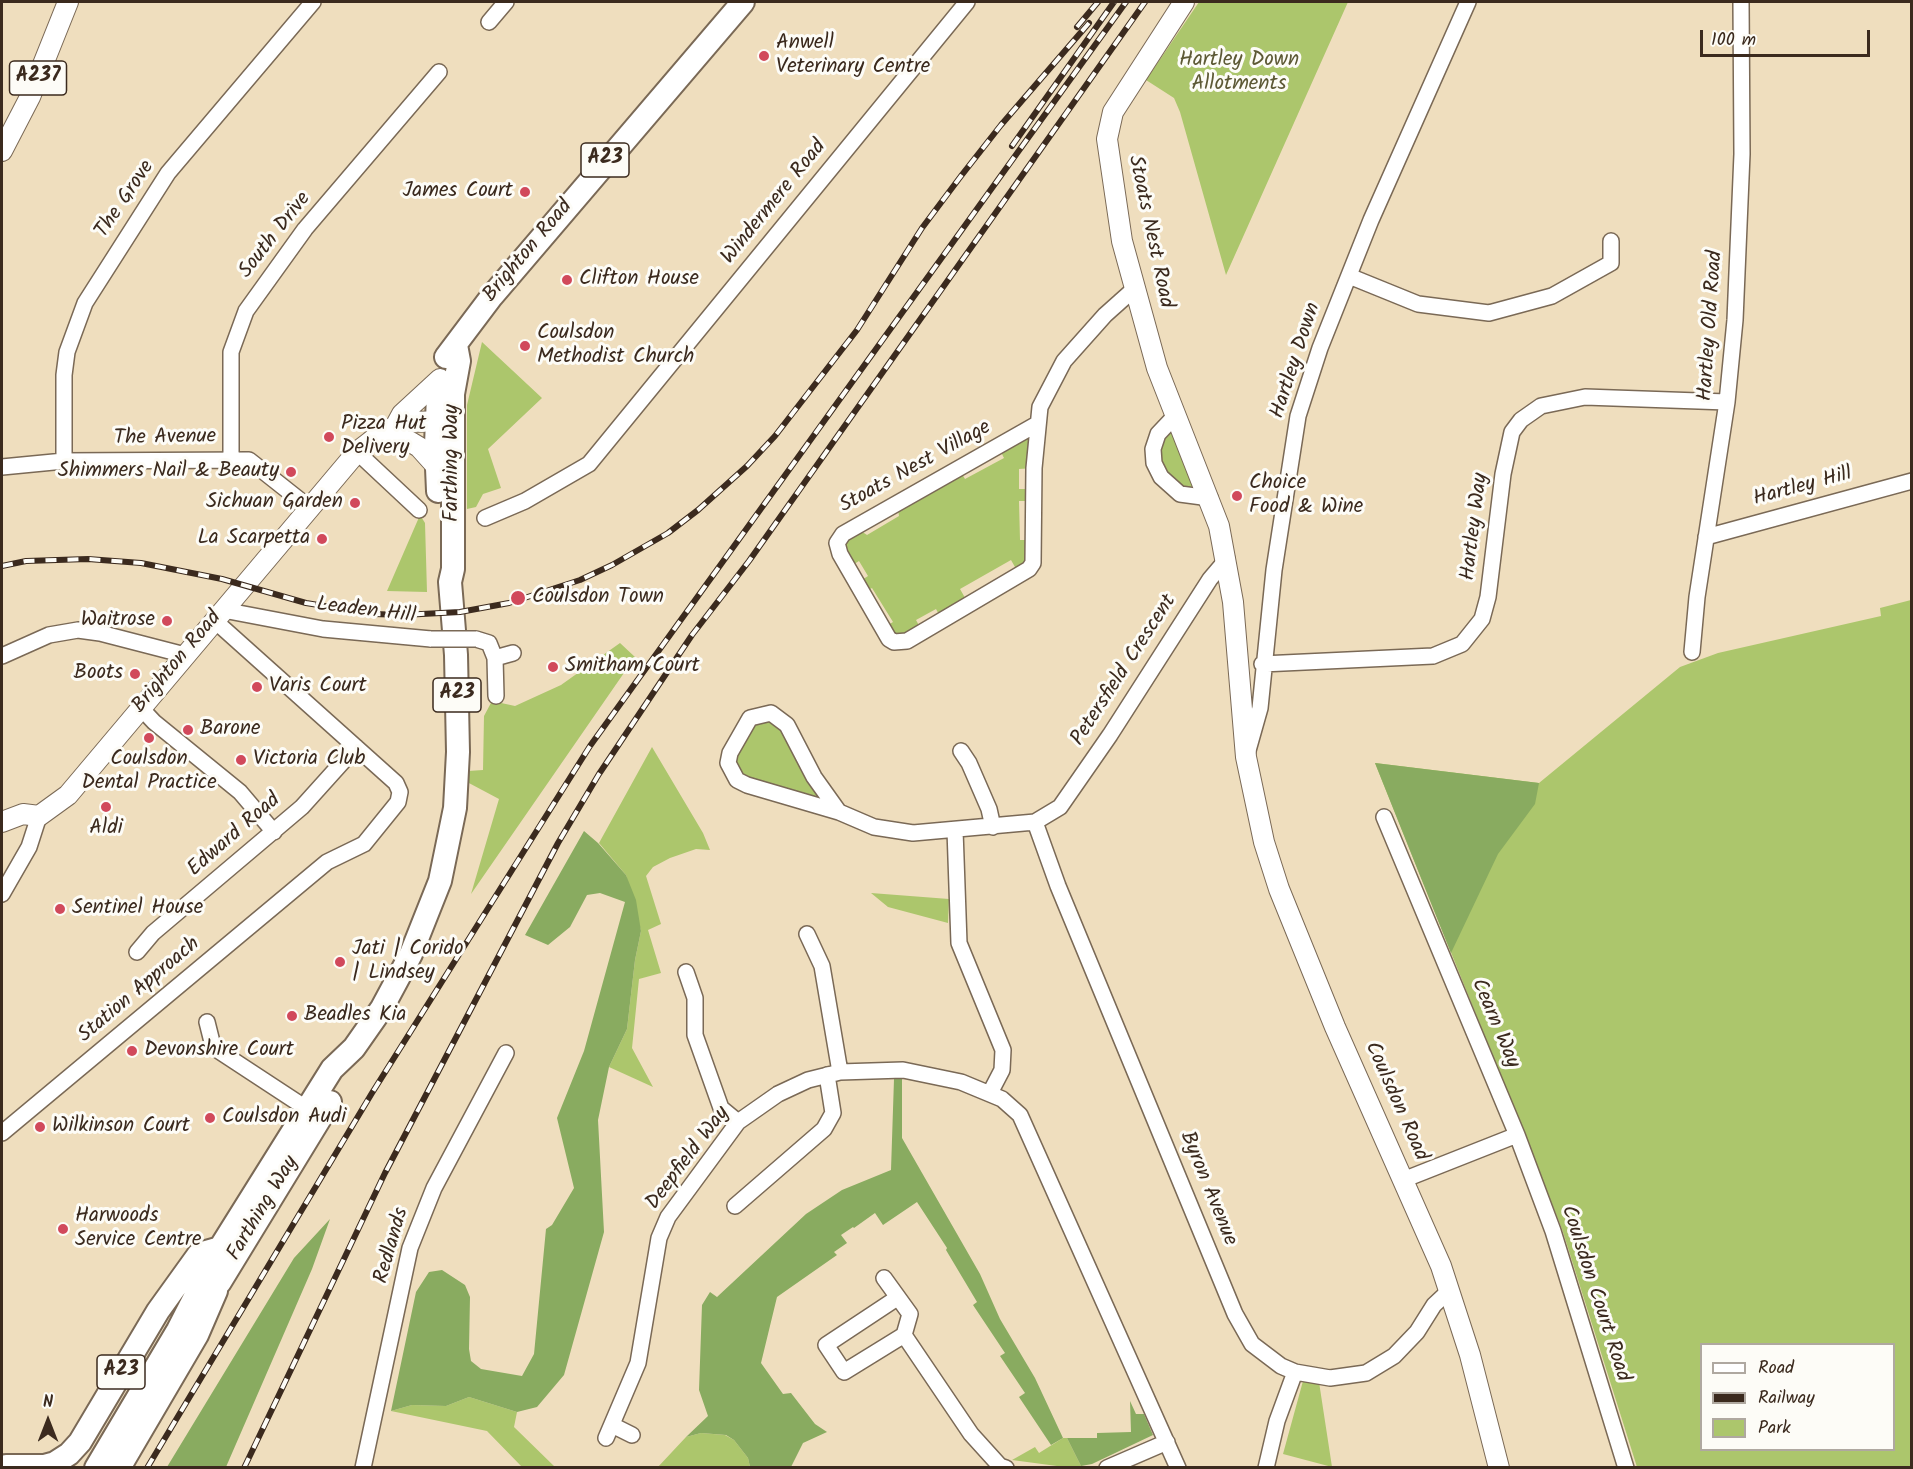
<!DOCTYPE html>
<html>
<head>
<meta charset="utf-8">
<style>
  body { margin:0 }
  #map { position:relative; width:1913px; height:1469px; overflow:hidden; background:#efdebe; font-family:Kalam,sans-serif }
  canvas { display:block }
  .frame { position:absolute; inset:0; border:3px solid #3b2a1e; pointer-events:none }
  .legend { position:absolute; left:1700px; top:1343px; width:195px; height:108px; box-sizing:border-box; background:#fdfcf7; border:2px solid #afa8a0; margin:0; padding:8px 10px; list-style:none; font-size:18px; color:#3b2a1e }
  .legend li { display:flex; align-items:center; gap:12px; height:30px }
  .legend b { width:30px; border:2px solid #afa8a0 }
  .north { position:absolute; left:18px; top:1391px; width:60px; height:60px; -webkit-text-stroke:4px #fdfcf7; paint-order:stroke; rotate:0deg; font-size:16px; font-weight:700; line-height:24px; text-align:center; color:#3b2a1e }
  .north::after { content:''; display:block; margin:auto; width:21px; height:27px; background:#3b2a1e; clip-path:polygon(50% 0,100% 100%,50% 72%,0 100%) }
  .scale { position:absolute; left:1700px; top:30px; width:170px; height:27px; box-sizing:border-box; border:3px solid #3b2a1e; border-top:0; padding-left:8px; font-size:18px; line-height:21px; white-space:nowrap; color:#3b2a1e; -webkit-text-stroke:4px #fdfcf7; paint-order:stroke }
</style>
</head>
<body>
<div id="map">
<canvas width="1913" height="1469"></canvas>
<div class="frame"></div>
<ul class="legend">
<li><b style="height:8px;background:#fff"></b>Road</li>
<li><b style="height:8px;background:#3b2a1e"></b>Railway</li>
<li><b style="height:16px;background:#acc66c"></b>Park</li>
</ul>
<div class="north">N</div>
<div class="scale">100 m</div>
</div>
<script>
const g = document.querySelector('canvas').getContext('2d');
g.lineJoin = 'round';
function paint(path, color) { g.fillStyle = color; g.fill(path, 'evenodd'); }
const shape = rows => new Path2D(rows.map(r => 'M' + r).join(''));
function stroke(path, color, width, dash) { g.strokeStyle = color; g.lineWidth = width; g.lineCap = dash ? 'butt' : 'round'; g.setLineDash(dash || []); g.stroke(path); }
function drawText(font, color, halo, rows, align = 'center') {
  g.font = font + ' Kalam,sans-serif'; g.lineWidth = 6; g.setLineDash([]); g.textBaseline = 'middle'; g.strokeStyle = halo; g.fillStyle = color; for (const [text, x, y, turn = 0] of rows) {
    g.save(); g.translate(x, y); g.rotate((+turn || 0) * Math.PI / 180); g.textAlign = isNaN(turn) ? turn : align; if (halo) g.strokeText(text, 0, 0); g.fillText(text, 0, 0); g.restore();
  }
}
paint(shape([
  [1199,2,1348,2,1226,275,1180,112,1174,98,1146,80],
  [482,342,542,398,488,449,501,488,483,494,476,507,467,509,467,405],
  [1037,424,1034,468,1019,469,1019,489,1034,489,1034,501,1019,501,1020,540,1035,540,1019,574,1011,560,960,589,968,603,942,620,936,609,916,620,922,631,907,641,883,628,893,622,872,588,862,593,857,583,868,576,859,561,848,568,843,534,855,527,867,535,899,516,897,503,959,469,965,479,1004,458,998,446],
  [1168,425,1198,495,1164,478,1157,447],
  [420,515,425,523,427,592,387,591],
  [1911,600,1911,1467,1637,1467,1562,1229,1375,763,1539,783,1680,667,1718,653,1881,616,1880,608],
  [1702,1344,1894,1344,1894,1450,1702,1450],
  [620,643,635,657,471,894,499,799,467,782,468,771,483,770,484,716,492,701,515,706,561,685],
  [775,720,821,797,821,800,743,777,733,760,753,722],
  [652,747,703,833,710,850,696,849,670,858,653,867,646,876,661,924,648,930,661,973,639,979,632,1048,653,1087,609,1067,627,1029,635,960,641,931,626,875,599,843],
  [871,893,949,899,948,923,888,907],
  [1303,1381,1319,1382,1332,1467,1283,1454],
  [469,1397,517,1412,514,1427,555,1467,522,1467,487,1431,391,1411,412,1405,446,1406],
  [701,1433,725,1435,734,1440,748,1458,750,1467,657,1468,686,1437],
  [1063,1438,1067,1438,1081,1466,1057,1466,1012,1460,1035,1447,1039,1453]
]), '#acc66c');
paint(shape([
  [1375,763,1539,783,1535,804,1498,854,1451,953],
  [584,831,598,843,626,875,636,900,641,931,635,960,627,1029,609,1067,598,1120,604,1232,564,1375,537,1407,517,1412,469,1397,446,1406,412,1405,391,1411,416,1292,429,1272,442,1270,465,1285,470,1297,469,1349,471,1361,481,1369,522,1376,534,1354,546,1229,552,1225,574,1188,557,1118,584,1051,625,902,600,893,587,895,570,927,548,945,525,935],
  [894,1079,902,1079,902,1138,980,1274,1000,1319,1035,1378,1063,1438,1051,1445,1019,1397,1025,1393,1000,1356,1005,1353,973,1305,977,1302,946,1250,947,1248,917,1202,883,1225,875,1213,854,1228,853,1227,841,1235,847,1243,834,1252,837,1255,777,1297,761,1363,783,1394,791,1393,815,1424,827,1432,803,1443,791,1467,750,1467,748,1458,734,1440,726,1435,701,1433,686,1437,708,1416,699,1390,702,1305,710,1292,717,1297,806,1214,842,1190,891,1170],
  [330,1219,312,1269,226,1467,167,1467,294,1258],
  [1130,1401,1136,1414,1144,1414,1153,1435,1092,1464,1081,1466,1067,1438,1097,1438,1097,1433,1131,1432]
]), '#89ab60');
const minor = shape([
  [489,22,506,2],
  [1349,276,1418,304,1489,313,1552,296,1611,263,1611,241],
  [1175,416,1158,434,1153,449,1154,463,1161,477,1180,494,1210,498],
  [1037,424,843,534,837,543,840,554,889,639,894,642,907,641,1029,569,1033,563,1034,468,1040,407,1064,361,1105,315,1133,290],
  [357,452,419,510],
  [231,460,231,352,246,311,305,229,439,72],
  [64,461,64,375,67,352,85,303,168,173,313,2],
  [2,467,64,461,249,460,311,509],
  [485,518,525,501,589,464,967,2],
  [1706,537,1912,481],
  [223,610,323,629,431,639],
  [476,639,489,643,495,658,496,696],
  [1692,652,1697,597,1727,402,1735,320,1742,154,1741,2],
  [2,656,49,635,78,630,100,633,185,655],
  [495,658,513,653],
  [1262,664,1433,656,1462,644,1482,619,1488,597,1503,474,1512,432,1521,420,1541,406,1585,397,1727,402],
  [140,707,154,722,240,792,274,832],
  [961,751,969,763,989,809,993,827],
  [1247,754,1260,708,1274,570,1298,416,1320,348,1371,220,1468,2],
  [839,812,814,777,787,725,771,713,750,718,730,753,728,763,737,780,747,785,839,812,874,827,913,833,1035,822,1060,807,1110,735,1210,579,1227,559],
  [1384,817,1517,1135,1553,1231,1626,1468],
  [1035,822,1058,886,1235,1314,1252,1344,1281,1366,1295,1372,1330,1378,1366,1373,1394,1356,1417,1332,1434,1305,1450,1290],
  [955,830,959,943,1003,1050,1002,1070,990,1093],
  [2,894,29,847,39,816],
  [807,934,822,966,840,1072],
  [137,952,153,933,302,807,356,747],
  [686,972,695,998,695,1035,721,1108,738,1122],
  [207,1022,212,1042,219,1051,315,1114],
  [2,1133,327,862,364,844,398,802,400,792,396,783,214,620],
  [1403,1180,1517,1135],
  [735,1206,824,1129,833,1113,827,1075],
  [884,1278,910,1314,904,1335],
  [897,1298,826,1345,844,1372,904,1335,971,1434,1000,1466,1006,1468],
  [612,1425,632,1435],
  [606,1438,638,1363,659,1238,668,1217,738,1122,778,1094,808,1080,840,1072,903,1070,961,1082,1002,1099,1020,1115,1178,1468],
  [363,1468,410,1248,434,1188,506,1053],
  [1107,1468,1167,1442],
  [1266,1468,1277,1421,1295,1372]
]);
const major = shape([
  [1184,2,1113,112,1107,139,1122,241,1157,368,1219,526,1233,602,1246,757,1264,842,1279,889,1335,1027,1441,1266,1470,1355,1499,1468],
  [2,151,30,97,68,2],
  [396,425,402,414,440,379],
  [371,441,409,441,419,447,437,467],
  [2,822,23,814,39,816,68,795,357,452,383,432,406,422,452,421]
]);
const highway = shape([
  [446,357,492,296,743,2],
  [438,395,436,445,438,491],
  [201,1304,220,1282,330,1102],
  [6,1466,44,1466,55,1463,69,1454,80,1442,158,1311,199,1254,220,1248],
  [96,1468,178,1330,220,1248,332,1069,354,1048,382,1008,411,954,440,881,455,808,458,752,456,655,450,582,453,569,453,394,459,361,456,345],
  [119,1468,197,1335,216,1291]
]);
stroke(minor, '#7a6956', 18);
stroke(major, '#7a6956', 22);
stroke(highway, '#7a6956', 26);
stroke(minor, '#fff', 15);
stroke(major, '#fff', 20);
stroke(highway, '#fff', 22);
const rail = shape([
  [1077,27,1098,2],
  [1012,146,1114,2],
  [2,566,26,561,88,559,141,563,222,579,306,603,374,614,403,615,460,612,509,603,580,580,612,565,668,533,698,510,747,466,775,436,857,330,922,228,961,176,1001,125,1089,23],
  [147,1468,372,1093,590,746,1126,2],
  [244,1468,385,1173,558,843,599,774,692,635,749,561,1145,2]
]);
stroke(rail, '#3b2a1e', 6);
stroke(rail, '#fdfcf7', 4, [11]);
const minorBridge = shape([
  [431,639,476,639]
]);
stroke(minorBridge, '#7a6956', 18, []);
stroke(minorBridge, '#fff', 15);
for (const [x, y, r, color] of [
  [764,56,6,"#d1495b"],
  [525,192,6,"#d1495b"],
  [567,280,6,"#d1495b"],
  [525,346,6,"#d1495b"],
  [329,437,6,"#d1495b"],
  [291,472,6,"#d1495b"],
  [1237,496,6,"#d1495b"],
  [355,503,6,"#d1495b"],
  [322,539,6,"#d1495b"],
  [518,598,8,"#d1495b"],
  [167,621,6,"#d1495b"],
  [553,667,6,"#d1495b"],
  [135,674,6,"#d1495b"],
  [257,687,6,"#d1495b"],
  [188,730,6,"#d1495b"],
  [149,738,6,"#d1495b"],
  [241,760,6,"#d1495b"],
  [106,807,6,"#d1495b"],
  [60,909,6,"#d1495b"],
  [340,962,6,"#d1495b"],
  [292,1016,6,"#d1495b"],
  [132,1051,6,"#d1495b"],
  [210,1118,6,"#d1495b"],
  [40,1127,6,"#d1495b"],
  [63,1229,6,"#d1495b"]
]) { const dot = new Path2D(); dot.arc(x, y, r, 0, 2 * Math.PI); g.fillStyle = color; g.fill(dot); stroke(dot, '#fdfcf7', 2); }
for (const [x, y, w] of [
  [38,78,57],
  [605,160,48],
  [457,695,48],
  [121,1372,48]
]) { const box = new Path2D(); box.roundRect(x - w / 2, y - 17, w, 34, 4.5); g.fillStyle = '#fdfcf7'; g.fill(box); stroke(box, '#3b2a1e', 1.5); }
drawText('bold 20px', '#3b2a1e', null, [
  ["A237",38,78],
  ["A23",605,160],
  ["A23",457,695],
  ["A23",121,1372]
]);
drawText('21px', '#3b2a1e', '#fdfcf7', [
  ["Anwell",776,44],
  ["Veterinary Centre",776,68],
  ["James Court",513,192,"right"],
  ["Clifton House",579,280],
  ["Coulsdon",537,334],
  ["Methodist Church",537,358],
  ["Pizza Hut",341,425],
  ["Delivery",341,449],
  ["Shimmers Nail & Beauty",279,472,"right"],
  ["Choice",1249,484],
  ["Food & Wine",1249,508],
  ["Sichuan Garden",343,503,"right"],
  ["La Scarpetta",310,539,"right"],
  ["Coulsdon Town",532,598],
  ["Waitrose",155,621,"right"],
  ["Smitham Court",565,667],
  ["Boots",123,674,"right"],
  ["Varis Court",269,687],
  ["Barone",200,730],
  ["Coulsdon",149,760,"center"],
  ["Dental Practice",149,784,"center"],
  ["Victoria Club",253,760],
  ["Aldi",106,829,"center"],
  ["Sentinel House",72,909],
  ["Jati | Corido",352,950],
  ["| Lindsey",352,974],
  ["Beadles Kia",304,1016],
  ["Devonshire Court",144,1051],
  ["Coulsdon Audi",222,1118],
  ["Wilkinson Court",52,1127],
  ["Harwoods",75,1217],
  ["Service Centre",75,1241]
], 'left');
drawText('21px', '#5d5935', '#fdfcf7', [
  ["Hartley Down",1239,61],
  ["Allotments",1239,85]
]);
drawText('21px', '#3b2a1e', '#fdfcf7', [
  ["The Grove",126,200,-56],
  ["Windermere Road",775,203,-51],
  ["Stoats Nest Road",1149,232,78],
  ["South Drive",276,236,-52],
  ["Brighton Road",529,252,-50],
  ["Hartley Old Road",1712,326,-86],
  ["Hartley Down",1297,361,-72],
  ["The Avenue",165,439,-1],
  ["Farthing Way",453,463,-90],
  ["Stoats Nest Village",916,468,-29],
  ["Hartley Hill",1803,488,-15],
  ["Hartley Way",1476,527,-83],
  ["Leaden Hill",366,612,7],
  ["Brighton Road",178,663,-50],
  ["Petersfield Crescent",1125,671,-57],
  ["Edward Road",235,836,-41],
  ["Station Approach",140,991,-40],
  ["Cearn Way",1494,1024,67],
  ["Coulsdon Road",1395,1102,66],
  ["Deepfield Way",689,1159,-53],
  ["Byron Avenue",1207,1189,68],
  ["Farthing Way",264,1209,-59],
  ["Redlands",393,1246,-74],
  ["Coulsdon Court Road",1594,1294,72]
]);
</script>
</body>
</html>
